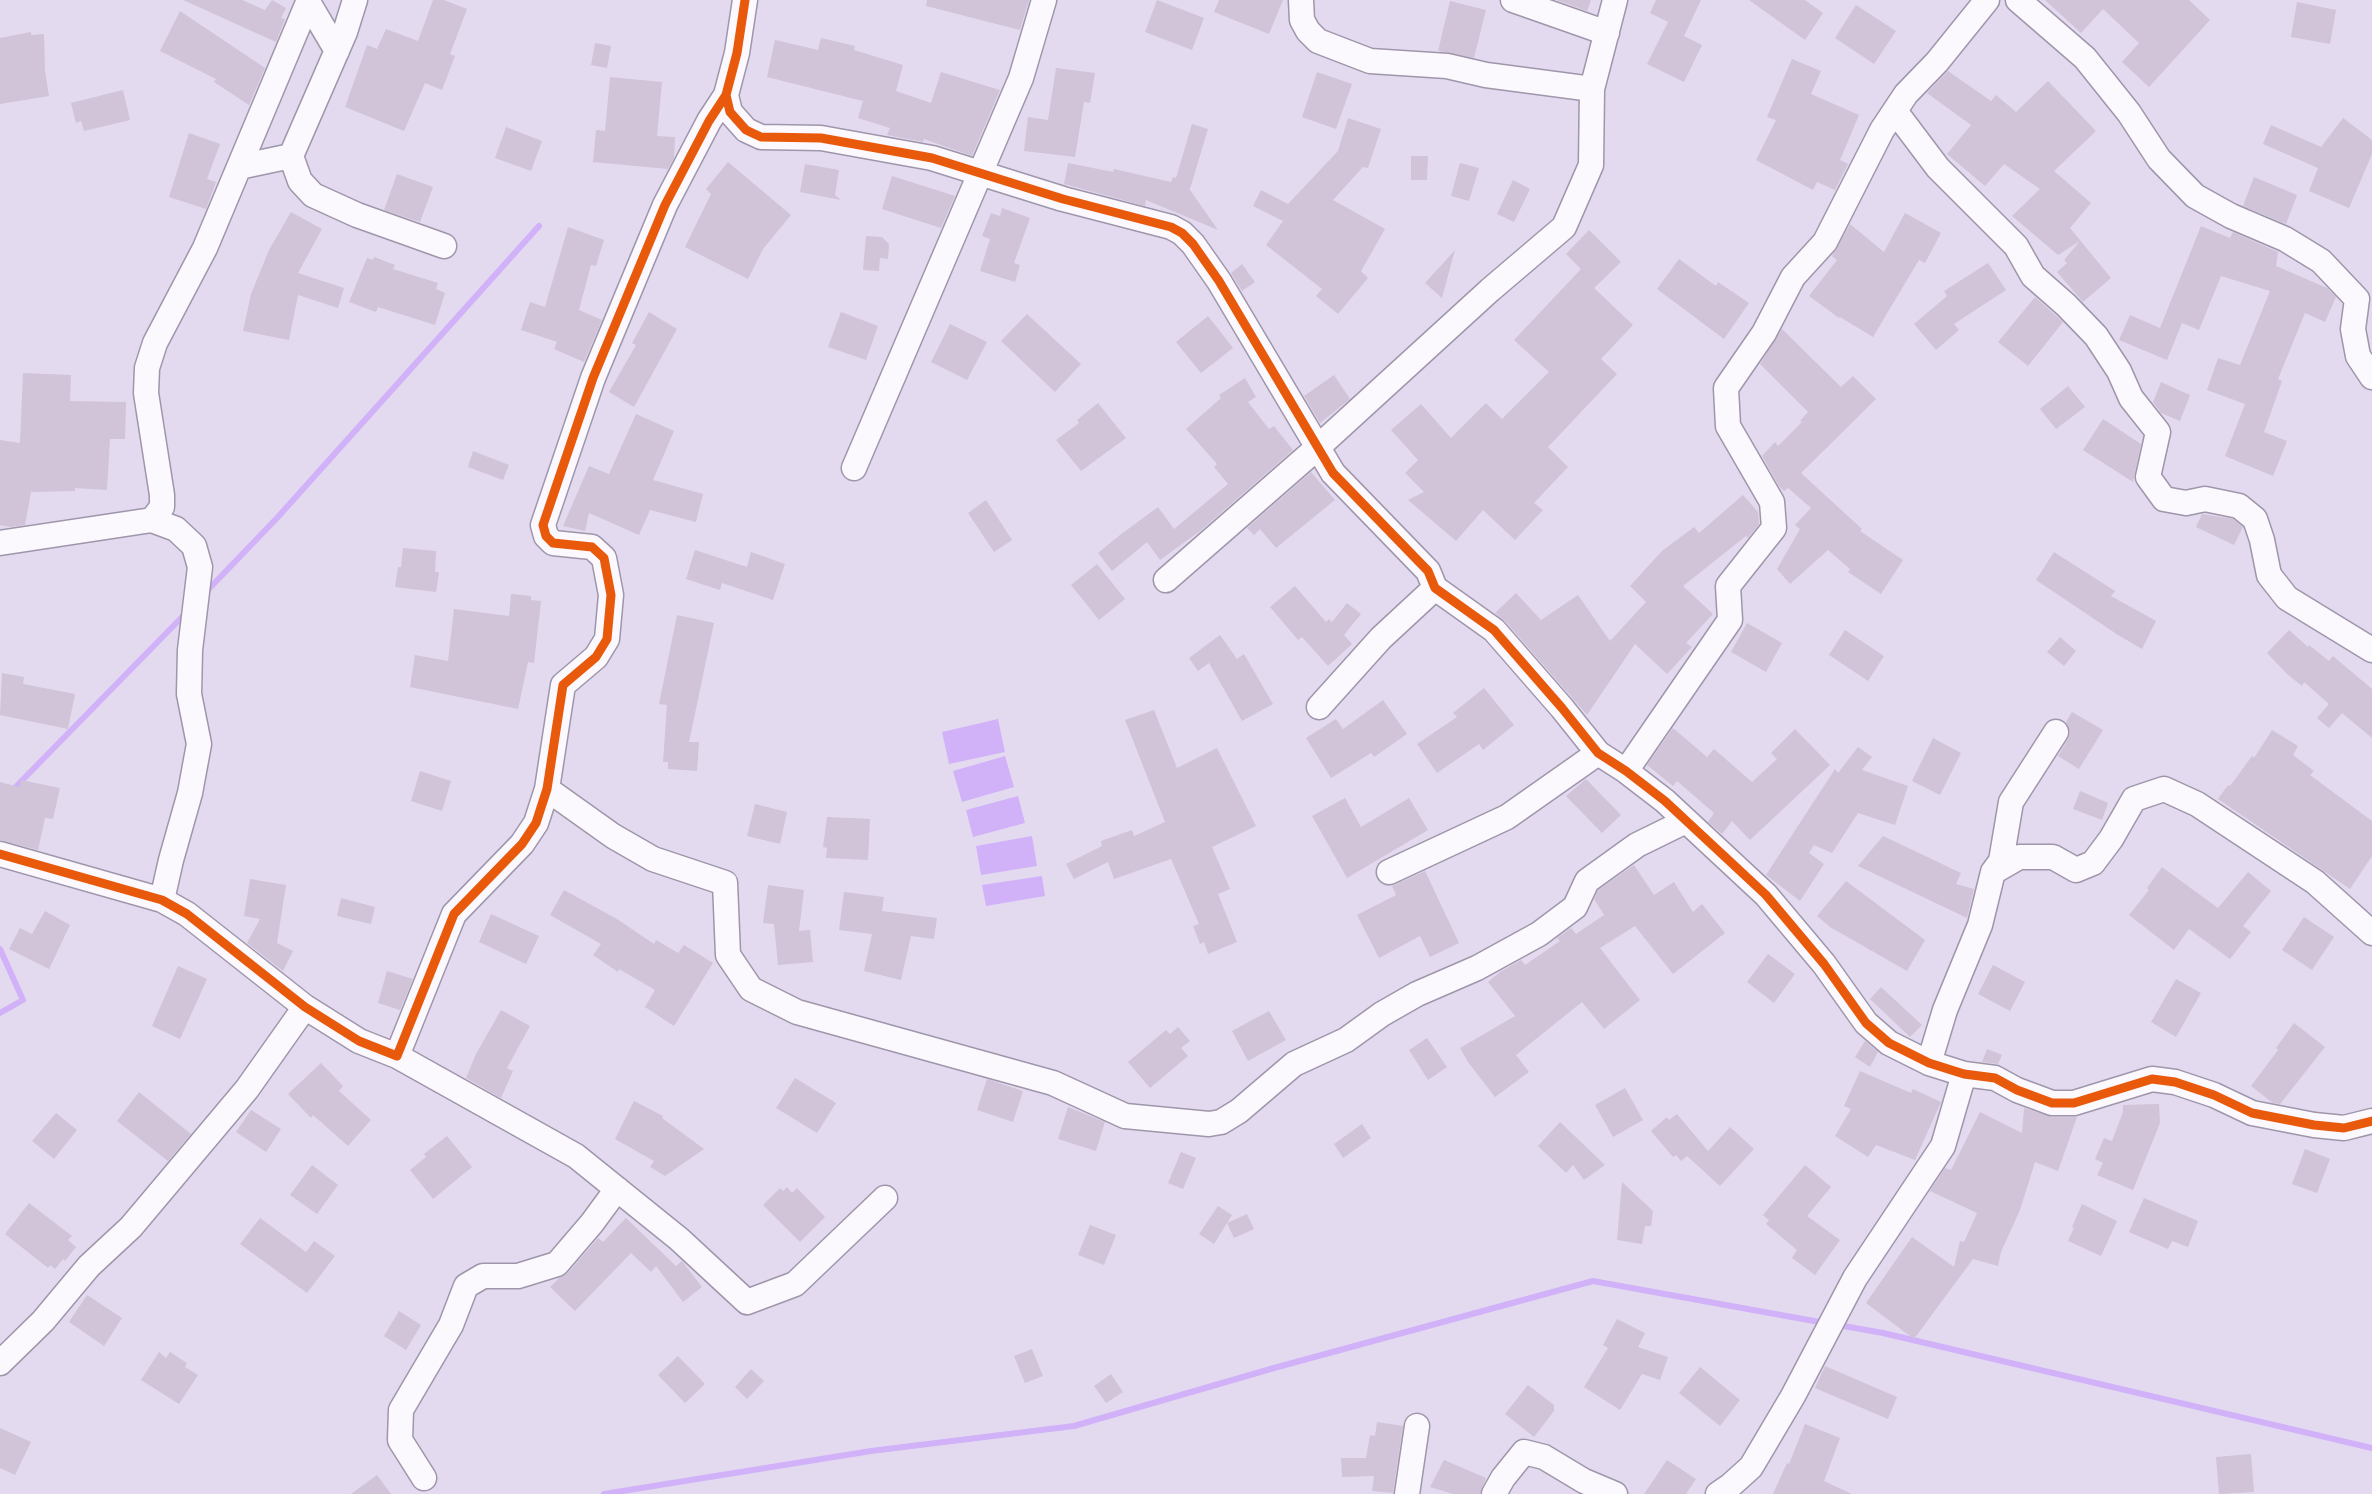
<!DOCTYPE html>
<html>
<head>
<meta charset="utf-8">
<style>
  body { margin:0 }
  canvas { display:block; background:#e3daf0 }
</style>
</head>
<body>
<canvas width="2372" height="1494"></canvas>
<script>
const g = document.querySelector('canvas').getContext('2d');
g.lineJoin = 'round';
function paint(path, color) { g.fillStyle = color; g.fill(path, 'evenodd'); }
const shape = rows => new Path2D(rows.map(r => 'M' + r).join(''));
function stroke(path, color, width, dash) { g.strokeStyle = color; g.lineWidth = width; g.lineCap = dash ? 'butt' : 'round'; g.setLineDash(dash || []); g.stroke(path); }
paint(shape([
  [998,719,1005,752,949,764,942,732],
  [1005,756,1014,787,962,802,953,771],
  [1018,796,1025,823,973,837,966,810],
  [1032,836,1037,866,981,875,976,846],
  [1042,876,1045,896,986,906,982,885]
]), '#d1b2f8');
stroke(shape([
  [204,594,277,518,539,226],
  [0,803,187,612],
  [0,949,23,1000,0,1013],
  [1838,1325,1883,1333,2372,1448],
  [604,1494,871,1451,1074,1426,1274,1368,1593,1281,1825,1323]
]), '#d1b2f8', 6);
paint(shape([
  [183,0,242,0,265,10,272,0,286,8,281,18,285,19,276,42],
  [433,0,444,0,467,9,450,54,455,56,442,90,425,83,404,131,345,107,367,45,377,49,386,29,418,41],
  [927,0,1029,0,1020,30,926,6],
  [1157,0,1204,18,1192,50,1145,32],
  [1219,0,1283,0,1269,34,1214,12],
  [1556,0,1591,0,1587,11],
  [1656,0,1701,0,1684,36,1702,45,1684,82,1647,64,1668,22,1650,13],
  [1749,0,1805,0,1823,13,1805,40],
  [2045,0,2189,0,2210,20,2149,87,2122,62,2139,43,2103,9,2081,33],
  [1450,1,1486,10,1474,58,1438,51],
  [2297,2,2336,10,2330,44,2291,37],
  [1856,5,1896,31,1874,64,1835,38],
  [180,11,265,68,249,105,214,82,216,79,160,51],
  [31,32,31,35,44,34,45,71,49,96,0,104,0,38],
  [821,38,855,46,854,50,903,65,896,91,931,103,941,72,1000,90,972,156,924,139,923,142,887,135,890,128,858,118,863,101,767,77,775,40,818,50],
  [595,43,611,46,607,68,591,65],
  [1792,59,1821,71,1811,94,1859,115,1840,160,1848,164,1835,190,1817,182,1813,190,1756,160,1776,120,1767,117],
  [1056,68,1095,73,1090,103,1084,102,1075,157,1024,151,1028,117,1048,120],
  [1948,71,1991,101,1996,95,2016,112,2048,81,2096,131,2054,171,2091,203,2070,228,2111,278,2083,302,2057,272,2067,263,2064,260,2080,241,2058,255,2012,216,2040,189,2004,164,1985,186,1947,154,1971,125,1927,93],
  [1317,72,1352,84,1336,129,1302,117],
  [610,77,662,82,657,136,675,137,674,158,668,169,593,162,596,130,605,131],
  [123,90,130,120,84,131,81,121,76,123,71,103],
  [1348,118,1381,129,1368,168,1363,167,1333,200,1385,229,1361,271,1368,278,1338,314,1316,296,1322,289,1266,245,1283,221,1253,206,1261,190,1288,204,1338,151],
  [2343,118,2372,140,2372,154,2349,208,2309,191,2318,168,2263,144,2271,125,2321,147],
  [1192,124,1208,129,1190,189,1188,187,1218,230,1146,200,1145,206,1064,184,1068,163,1113,172,1114,169,1171,182,1173,177,1176,178],
  [506,127,542,141,531,171,495,158],
  [189,133,220,144,207,179,216,182,206,209,169,197],
  [1411,156,1428,156,1427,180,1411,180],
  [728,162,791,215,763,249,748,279,685,247,711,194,706,189],
  [1460,163,1479,168,1469,201,1451,196],
  [805,164,839,170,835,195,841,200,800,192],
  [397,174,433,187,420,222,384,210],
  [892,176,955,196,941,228,882,209],
  [2254,177,2297,195,2286,224,2243,206],
  [1513,180,1530,189,1514,222,1497,214],
  [1002,208,1030,218,1014,263,1020,265,1015,282,980,271,990,239,982,236,991,213,1000,216],
  [291,212,322,229,298,273,344,288,338,308,298,295,289,340,243,331,251,294,269,250],
  [1905,213,1941,233,1925,263,1919,260,1873,337,1840,317,1839,318,1809,296,1837,260,1832,256,1850,224,1884,252],
  [2201,226,2230,238,2233,232,2278,252,2276,266,2327,288,2336,297,2325,322,2305,313,2278,379,2282,381,2264,432,2287,441,2273,476,2225,456,2245,404,2207,390,2218,358,2240,365,2270,291,2221,276,2199,330,2182,323,2167,360,2119,340,2130,315,2160,328],
  [568,227,604,240,596,266,591,265,579,310,602,320,584,362,554,349,557,342,521,330,530,302,545,307],
  [1589,230,1621,262,1594,288,1633,325,1601,359,1617,374,1548,447,1568,467,1534,503,1543,510,1515,540,1483,510,1456,541,1408,500,1424,492,1405,473,1418,460,1391,430,1421,404,1451,438,1486,403,1502,419,1549,372,1514,340,1581,269,1566,254],
  [866,236,882,237,889,244,888,259,880,258,879,271,863,270],
  [1455,250,1442,298,1425,283],
  [374,257,395,265,393,269,438,283,436,289,445,293,435,325,378,307,376,312,349,302,367,258,373,260],
  [1679,259,1716,286,1718,282,1749,303,1724,339,1657,289],
  [1988,263,2006,290,1954,324,1959,330,1936,350,1914,324,1947,296,1944,291],
  [1242,264,1255,282,1242,291,1231,273],
  [2035,297,2063,322,2028,366,1998,342],
  [649,312,677,329,634,407,609,392,636,345,632,343],
  [841,312,878,326,866,360,828,347],
  [1027,314,1081,364,1055,392,1001,341],
  [1208,316,1233,348,1201,373,1176,342],
  [950,324,987,342,967,380,931,362],
  [1782,329,1841,387,1853,376,1876,399,1801,473,1862,529,1860,531,1903,560,1881,594,1848,572,1850,569,1828,550,1790,584,1777,569,1800,529,1795,525,1811,508,1788,488,1784,491,1779,486,1762,456,1775,442,1778,446,1802,422,1800,421,1808,412,1760,364],
  [23,373,71,375,70,401,126,402,125,439,110,439,107,490,75,488,75,491,31,492,25,525,10,527,0,525,0,440,20,443],
  [1334,375,1350,399,1320,423,1304,396],
  [1245,378,1256,397,1248,402,1269,429,1274,426,1293,450,1200,531,1160,560,1147,542,1112,571,1098,553,1120,535,1158,507,1174,529,1228,484,1214,467,1217,464,1186,429,1221,398,1219,395],
  [2161,382,2190,395,2180,421,2161,413,2153,402],
  [2068,386,2085,407,2056,429,2040,409],
  [1098,403,1126,438,1081,471,1056,440,1079,423,1077,420],
  [636,414,674,431,653,480,703,494,696,522,650,510,639,535,589,513,585,531,563,526,589,466,609,474],
  [2103,419,2141,444,2133,482,2083,450],
  [473,451,509,465,503,480,468,467],
  [1311,472,1335,500,1276,548,1260,529,1254,535,1247,528],
  [1743,495,1758,512,1759,524,1748,538,1746,536,1683,586,1713,614,1686,643,1692,647,1667,674,1635,644,1587,715,1505,621,1495,613,1516,593,1541,620,1578,595,1610,641,1646,602,1630,586,1662,551,1694,527,1699,533],
  [986,500,1012,540,994,552,968,513],
  [2202,514,2233,519,2243,527,2234,545,2196,527],
  [403,548,436,551,435,572,439,572,436,592,395,587,398,567,401,567],
  [695,550,747,567,751,552,785,564,773,600,722,583,720,590,686,579],
  [2054,552,2115,591,2111,596,2156,621,2142,649,2118,635,2036,580],
  [1097,564,1125,599,1099,620,1071,585],
  [1295,586,1326,622,1329,619,1332,622,1347,603,1361,614,1344,635,1352,644,1328,666,1302,637,1298,640,1270,607],
  [511,594,531,596,531,600,541,601,534,663,528,662,518,709,410,687,415,655,448,661,454,609,509,616],
  [677,615,714,623,689,742,699,742,697,771,668,769,668,762,663,762,667,705,659,704],
  [1747,623,1782,643,1766,672,1731,652],
  [1845,630,1884,656,1868,681,1829,655],
  [2289,630,2308,647,2309,645,2329,661,2333,656,2372,689,2372,738,2342,713,2329,728,2317,718,2329,704,2304,682,2302,686,2287,674,2267,653],
  [1220,635,1237,659,1244,654,1273,704,1242,721,1209,663,1198,671,1189,658],
  [2060,637,2076,651,2064,666,2047,652],
  [2,673,24,677,23,684,75,694,68,729,0,715],
  [1484,688,1514,725,1483,750,1479,744,1437,773,1417,744,1457,717,1453,713],
  [1383,700,1407,734,1374,757,1371,753,1331,778,1306,738,1336,719,1343,729],
  [1154,710,1177,768,1217,748,1256,826,1212,847,1230,889,1218,894,1237,942,1208,954,1204,942,1200,944,1193,926,1199,924,1171,859,1114,879,1108,862,1074,879,1066,864,1102,846,1101,841,1132,830,1134,836,1165,822,1125,720],
  [2072,712,2103,730,2079,769,2058,756,2068,739,2070,732,2066,722],
  [1673,728,1707,757,1714,749,1752,782,1777,759,1771,753,1795,729,1830,765,1750,840,1732,821,1722,834,1708,822,1714,813,1677,781,1673,786,1647,765],
  [2272,730,2298,746,2293,755,2314,771,2310,775,2372,821,2372,856,2350,889,2218,799,2228,785,2230,786,2252,756,2254,758],
  [1933,738,1961,753,1940,795,1912,781],
  [1858,747,1872,757,1862,770,1908,786,1895,825,1858,813,1832,853,1814,845,1809,853,1824,864,1800,901,1766,875,1835,769,1838,773],
  [420,771,451,781,442,811,411,801],
  [1586,779,1621,815,1602,833,1566,796],
  [21,780,60,788,53,819,45,818,38,850,0,840,0,782,19,787],
  [2080,791,2108,803,2102,820,2073,809],
  [1345,798,1361,827,1409,798,1428,830,1347,878,1312,816],
  [755,804,787,812,780,844,747,836],
  [827,817,870,819,868,860,826,858,827,848,823,847],
  [1883,836,1961,873,1956,884,1974,889,1967,918,1858,866],
  [1634,865,1654,895,1674,882,1693,912,1702,904,1725,933,1673,974,1635,926,1600,948,1640,1000,1604,1029,1582,1002,1516,1055,1529,1072,1495,1097,1468,1062,1460,1048,1515,1016,1488,982,1500,972,1521,960,1525,965,1560,941,1557,938,1571,928,1576,934,1604,915,1594,899,1598,890],
  [2162,867,2218,908,2248,872,2271,891,2243,926,2251,932,2230,959,2189,929,2174,950,2129,915,2149,890,2147,888],
  [1425,871,1459,943,1430,957,1420,936,1379,958,1357,915,1396,895,1392,886],
  [250,879,286,885,277,943,293,951,283,971,247,943,260,919,244,916],
  [1846,881,1925,940,1907,971,1830,927,1817,916],
  [768,885,804,890,799,931,810,930,813,962,778,965,774,924,763,923],
  [564,890,617,919,654,944,656,940,678,953,684,945,713,963,674,1026,645,1007,655,990,619,969,618,972,593,955,601,944,550,915],
  [844,892,884,897,882,911,937,918,934,939,911,936,901,980,864,971,872,934,839,930],
  [341,898,375,907,371,924,337,916],
  [45,911,70,925,49,969,9,949,20,928,32,934],
  [491,914,539,936,526,964,479,942],
  [2304,917,2334,937,2312,970,2282,950],
  [1768,954,1795,974,1774,1003,1747,982],
  [1993,965,2025,982,2010,1011,1978,994],
  [178,966,207,979,180,1039,152,1026],
  [387,971,413,979,400,1010,378,1003],
  [2176,979,2201,993,2176,1037,2151,1022],
  [1881,987,1922,1025,1910,1037,1870,999],
  [501,1010,530,1026,507,1068,513,1071,501,1098,466,1078,476,1054],
  [1269,1011,1286,1040,1248,1061,1232,1031],
  [2294,1023,2325,1047,2280,1104,2273,1103,2251,1086,2278,1050,2276,1048],
  [1178,1027,1190,1041,1181,1048,1188,1056,1150,1088,1128,1062,1166,1030,1170,1034],
  [1427,1038,1447,1067,1428,1080,1409,1050],
  [1865,1041,1878,1052,1870,1067,1855,1057],
  [1987,1049,2002,1055,1998,1064,1982,1062],
  [321,1063,343,1086,339,1091,371,1120,348,1146,313,1115,311,1118,288,1094],
  [1860,1071,1911,1093,1913,1089,1941,1102,1915,1160,1876,1145,1868,1157,1835,1136,1851,1109,1844,1106],
  [795,1078,836,1103,817,1133,776,1108],
  [987,1079,1023,1091,1013,1122,977,1110],
  [1625,1088,1643,1120,1613,1137,1595,1105],
  [139,1092,191,1134,168,1161,117,1121],
  [634,1101,663,1116,662,1118,704,1149,665,1176,650,1167,654,1161,615,1139],
  [2159,1104,2160,1123,2133,1190,2097,1175,2103,1163,2095,1159,2104,1138,2112,1141,2123,1112,2123,1105],
  [1068,1107,1105,1122,1096,1151,1058,1139],
  [2024,1108,2052,1117,2077,1117,2058,1171,2035,1162,2020,1210,2001,1252,1998,1266,1973,1259,1914,1339,1866,1303,1912,1237,1954,1267,1960,1241,1964,1242,1977,1213,1930,1191,1945,1168,1951,1170,1980,1112,2022,1133],
  [251,1110,281,1129,266,1152,236,1132],
  [56,1113,77,1130,54,1159,32,1141],
  [1677,1114,1708,1151,1730,1127,1754,1149,1720,1186,1687,1156,1681,1161,1676,1155,1673,1157,1651,1131,1667,1117,1669,1120],
  [1560,1122,1605,1165,1584,1180,1573,1165,1566,1173,1538,1146],
  [1362,1124,1371,1138,1343,1158,1334,1144],
  [447,1136,472,1167,433,1199,410,1170,426,1157,424,1154],
  [2305,1149,2330,1159,2317,1193,2292,1184],
  [1181,1152,1196,1158,1183,1189,1168,1183],
  [312,1165,338,1185,317,1214,290,1195],
  [1805,1165,1831,1187,1807,1216,1840,1240,1815,1275,1792,1258,1797,1250,1766,1224,1769,1220,1763,1215],
  [1622,1182,1653,1211,1651,1226,1645,1226,1642,1244,1617,1240],
  [787,1187,792,1193,797,1188,825,1217,800,1242,763,1205,780,1188,783,1191],
  [2144,1198,2198,1221,2188,1247,2172,1241,2168,1249,2129,1232],
  [29,1203,72,1236,68,1240,76,1247,65,1261,63,1259,55,1269,50,1265,48,1268,5,1234],
  [2082,1204,2117,1221,2101,1256,2068,1241,2074,1228,2072,1227],
  [1218,1206,1232,1215,1214,1244,1199,1234],
  [1247,1214,1254,1229,1234,1238,1227,1223],
  [260,1218,306,1252,314,1241,335,1256,307,1293,240,1244],
  [626,1218,676,1266,682,1261,702,1287,683,1302,656,1266,651,1272,631,1253,575,1311,550,1287,559,1278,568,1273,598,1238,603,1242],
  [1090,1225,1116,1235,1104,1265,1078,1255],
  [87,1295,122,1318,104,1346,69,1322],
  [399,1311,421,1325,406,1350,384,1336],
  [1617,1319,1645,1333,1638,1347,1668,1357,1660,1380,1642,1374,1620,1410,1584,1387,1608,1348,1603,1345],
  [1032,1349,1043,1376,1025,1383,1014,1356],
  [159,1352,166,1358,170,1352,187,1363,185,1367,198,1375,179,1404,141,1380],
  [678,1356,705,1384,685,1403,658,1375],
  [1825,1366,1897,1397,1888,1419,1815,1388],
  [1700,1367,1740,1400,1720,1426,1679,1393],
  [751,1369,764,1381,747,1399,735,1387],
  [1111,1374,1123,1392,1106,1403,1094,1386],
  [1528,1385,1554,1405,1554,1411,1534,1437,1505,1414],
  [1377,1422,1403,1426,1393,1493,1372,1491,1374,1476,1342,1477,1341,1458,1366,1458,1370,1435,1375,1436],
  [1805,1424,1840,1438,1824,1481,1852,1494,1773,1494,1787,1463,1789,1464],
  [0,1428,31,1442,15,1475,0,1468],
  [2251,1454,2254,1492,2219,1494,2216,1457],
  [1444,1460,1486,1478,1480,1494,1453,1494,1430,1487],
  [1667,1460,1696,1479,1686,1494,1644,1494],
  [377,1475,391,1494,351,1494]
]), '#d1c3d8');
const street = shape([
  [745,0,737,53,726,95,730,112,746,130,761,137,821,138,932,158,1063,199,1171,227,1182,233,1193,244,1219,281,1333,473,1428,571,1435,588,1494,630,1562,708,1598,753,1626,771,1665,801,1766,895,1824,964,1866,1023,1889,1043,1929,1063,1964,1074,1995,1078,2017,1090,2052,1103,2074,1103,2152,1079,2175,1082,2214,1095,2252,1113,2314,1125,2344,1128,2372,1121],
  [1301,0,1302,20,1308,31,1318,41,1370,61,1447,66,1486,75,1592,89,1615,0],
  [1513,0,1607,33],
  [2018,0,2085,58,2129,113,2159,159,2195,196,2231,216,2285,239,2321,261,2357,299,2353,329,2358,356,2372,377],
  [308,2,337,51],
  [1895,111,1938,168,2016,246,2033,276,2066,305,2096,336,2119,371,2131,398,2158,432,2148,477,2164,499,2186,503,2205,499,2239,506,2255,519,2262,540,2269,575,2287,598,2372,650],
  [291,156,300,181,313,195,357,215,444,246],
  [239,167,291,156,345,32,355,0],
  [854,468,1021,78,1044,0],
  [152,520,176,529,194,546,200,567,190,650,189,694,199,744,190,793,171,860,162,900],
  [0,543,152,520,162,507,162,495,146,393,147,368,155,343,205,248,309,0],
  [1166,580,1317,448,1490,290,1564,227,1591,165,1592,89],
  [1319,707,1381,638,1435,588],
  [1626,771,1730,620,1728,586,1774,528,1772,502,1728,426,1726,388,1764,333,1793,277,1825,242,1882,130,1906,94,1937,62,1987,0],
  [547,789,613,836,653,859,725,883,728,955,751,989,797,1012,1053,1083,1125,1116,1209,1124,1221,1122,1239,1111,1294,1064,1346,1040,1382,1014,1417,994,1477,968,1539,934,1575,907,1587,881,1637,845,1686,821],
  [0,854,162,900,187,914,305,1007,359,1041,397,1056,454,914,522,844,536,823,547,789,563,685,596,657,607,639,611,595,604,558,592,547,553,543,546,536,543,525,593,378,665,205,709,121,726,95],
  [1389,872,1507,817,1598,753],
  [1993,872,2001,861,2011,802,2056,732],
  [397,1056,576,1156,679,1239,747,1302,795,1284,885,1198],
  [1929,1063,1945,1010,1980,925,1993,872,2019,857,2053,857,2076,870,2093,863,2111,839,2134,799,2164,789,2197,804,2315,882,2372,933],
  [0,1363,43,1321,89,1266,131,1227,247,1089,305,1007],
  [424,1478,400,1440,401,1410,451,1325,466,1286,483,1276,518,1276,557,1264,592,1223,617,1189],
  [1407,1494,1417,1426],
  [1494,1494,1503,1478,1524,1452,1544,1457,1584,1481,1615,1494],
  [1718,1494,1731,1485,1751,1467,1793,1396,1855,1278,1943,1146,1964,1074]
]);
stroke(street, '#9f96ab', 27);
stroke(street, '#fbf9fd', 24);
stroke(shape([
  [745,0,737,53,726,95,730,112,746,130,761,137,821,138,932,158,1063,199,1171,227,1182,233,1193,244,1219,281,1333,473,1428,571,1435,588,1494,630,1562,708,1598,753,1626,771,1665,801,1766,895,1824,964,1866,1023,1889,1043,1929,1063,1964,1074,1995,1078,2017,1090,2052,1103,2074,1103,2152,1079,2175,1082,2214,1095,2252,1113,2314,1125,2344,1128,2372,1121],
  [0,854,162,900,187,914,305,1007,359,1041,397,1056,454,914,522,844,536,823,547,789,563,685,596,657,607,639,611,595,604,558,592,547,553,543,546,536,543,525,593,378,665,205,709,121,726,95]
]), '#e8590c', 9);
</script>
</body>
</html>
